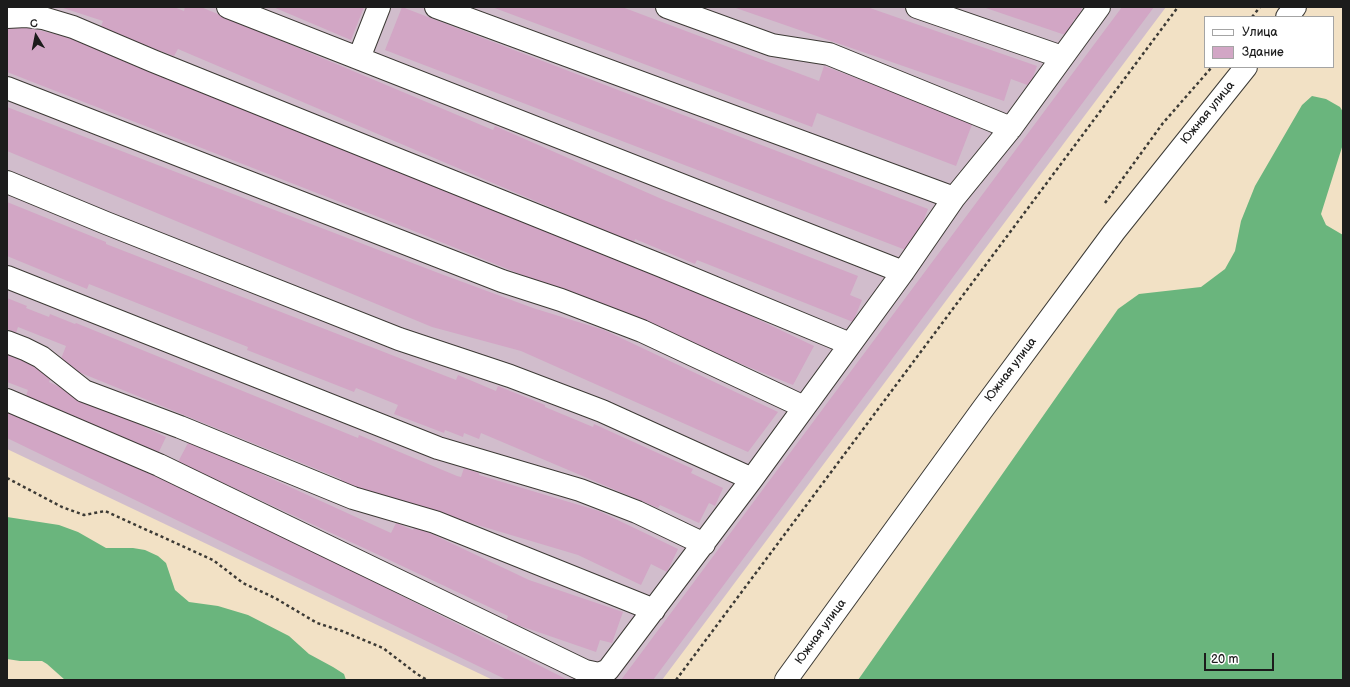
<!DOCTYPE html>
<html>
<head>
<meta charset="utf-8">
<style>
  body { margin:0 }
  #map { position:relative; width:1350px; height:687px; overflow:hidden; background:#f2e1c5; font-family:"Balsamiq Sans",sans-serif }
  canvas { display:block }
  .frame { position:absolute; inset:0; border:8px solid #1c1c1c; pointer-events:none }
  .legend { position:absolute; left:1204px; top:16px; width:130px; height:52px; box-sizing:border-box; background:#fff; border:1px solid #a4a4a4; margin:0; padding:5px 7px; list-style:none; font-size:12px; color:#1c1c1c }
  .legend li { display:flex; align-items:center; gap:8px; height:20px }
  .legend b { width:20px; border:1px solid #a4a4a4 }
  .north { position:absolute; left:16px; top:16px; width:40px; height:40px; -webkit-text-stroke:3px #fff; paint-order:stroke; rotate:350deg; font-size:11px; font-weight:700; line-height:16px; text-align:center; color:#1c1c1c }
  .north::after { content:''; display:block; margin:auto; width:14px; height:18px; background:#1c1c1c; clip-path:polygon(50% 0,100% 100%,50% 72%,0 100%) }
  .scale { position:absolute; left:1204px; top:653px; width:70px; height:18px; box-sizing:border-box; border:2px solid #1c1c1c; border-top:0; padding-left:5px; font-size:12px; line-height:14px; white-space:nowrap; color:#1c1c1c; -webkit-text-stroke:3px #fff; paint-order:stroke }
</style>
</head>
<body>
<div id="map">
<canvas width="1350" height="687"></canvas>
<div class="frame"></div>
<ul class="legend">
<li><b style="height:5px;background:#fff"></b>Улица</li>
<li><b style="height:11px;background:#d2a6c5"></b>Здание</li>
</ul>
<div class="north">С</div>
<div class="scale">20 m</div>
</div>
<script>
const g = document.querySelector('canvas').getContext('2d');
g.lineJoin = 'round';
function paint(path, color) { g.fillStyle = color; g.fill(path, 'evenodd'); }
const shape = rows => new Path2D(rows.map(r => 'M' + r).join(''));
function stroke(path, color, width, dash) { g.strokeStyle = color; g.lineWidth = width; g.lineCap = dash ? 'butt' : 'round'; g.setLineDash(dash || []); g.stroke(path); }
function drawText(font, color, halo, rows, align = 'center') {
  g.font = font + ' "Balsamiq Sans",sans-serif'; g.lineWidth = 3; g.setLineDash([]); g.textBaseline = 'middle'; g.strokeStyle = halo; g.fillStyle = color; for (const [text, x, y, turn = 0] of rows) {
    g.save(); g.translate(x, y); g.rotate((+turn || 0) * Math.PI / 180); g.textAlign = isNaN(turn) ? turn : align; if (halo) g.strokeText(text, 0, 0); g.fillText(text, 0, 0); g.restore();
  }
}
paint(shape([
  [7,7,1166,7,662,680,493,680,7,449]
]), '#d1bdcc');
paint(shape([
  [1312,96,1326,99,1340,107,1343,112,1343,144,1321,214,1326,225,1343,235,1343,680,858,680,1118,309,1139,294,1201,287,1225,269,1235,251,1241,221,1255,186,1302,105],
  [7,517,59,525,78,532,106,548,133,548,145,550,158,556,166,563,175,590,189,602,218,606,248,615,289,636,309,654,333,667,344,674,346,680,65,680,47,664,42,661,20,661,7,659]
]), '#6ab57d');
paint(shape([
  [60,7,174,7,184,11,185,7,201,7,493,130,495,126,664,200,858,276,850,295,862,300,853,322,697,260,695,264,635,239,634,243,178,49,174,56,100,29,103,21],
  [273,7,364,7,351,40],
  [402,7,928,209,911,252,385,50],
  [492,7,622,7,819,81,824,66,973,122,956,166,817,113,812,127],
  [733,7,867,7,1037,66,1030,86,1011,79,1004,101],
  [983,7,1082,7,1078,20,1074,19,1068,36],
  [1122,7,1154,7,653,680,621,680],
  [22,26,71,38,677,281,814,346,793,385,409,229,7,72,7,28],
  [7,107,441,274,533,308,604,330,778,412,748,452,521,351,432,327,7,151],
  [7,202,106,242,106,244,456,380,458,375,496,391,498,386,545,405,545,407,593,427,594,424,693,469,691,473,723,488,715,506,709,503,699,523,660,505,658,508,481,433,479,439,464,433,463,437,445,430,444,433,394,414,398,405,356,388,354,392,247,350,248,347,89,284,87,289,7,256],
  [7,298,27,306,26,308,49,317,50,314,75,324,76,323,358,438,359,435,457,476,461,477,464,468,479,473,479,475,599,511,678,549,667,572,651,564,641,585,578,555,464,521,463,522,439,521,340,481,341,479,59,364,66,346,18,327,16,333,7,329],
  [7,354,22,358,52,374,49,382,166,437,156,458,39,403,40,402,26,396,28,390,7,382],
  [7,408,155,471,568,680,507,680,7,438],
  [189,441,391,533,396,523,413,530,415,526,529,580,623,612,612,643,600,640,596,652,506,621,508,616,381,556,178,462]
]), '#d2a6c5');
const minor = shape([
  [228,7,903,272],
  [436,7,954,198],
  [667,7,772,45,829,54,1011,128],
  [917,7,1062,57],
  [7,17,26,16,43,18,73,27,153,61,662,266,850,344],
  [359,58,379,7],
  [7,88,502,281,561,300,642,331,804,407],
  [7,182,106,223,399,339,510,376,602,411,752,479],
  [7,277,438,448,580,490,637,512,704,544],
  [7,342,25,349,41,357,84,391,180,427,353,498,435,522,654,610],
  [7,400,159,465,585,671,599,674,608,670,752,479,903,272,954,198,1011,128,1099,7]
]);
const major = shape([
  [1287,17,1295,7],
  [786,680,982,410,1114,232,1246,67]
]);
stroke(minor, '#3c3a35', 24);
stroke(major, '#3c3a35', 24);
stroke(shape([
  [1252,17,1260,7],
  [1105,203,1163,123,1212,67],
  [7,478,62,507,84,515,105,511,213,560,243,583,275,598,317,623,342,631,383,648,417,674,427,680],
  [676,680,1178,7]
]), '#3c3a35', 2.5, [3, 3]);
stroke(minor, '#fff', 22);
stroke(major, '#fff', 22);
drawText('12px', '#1c1c1c', '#fff', [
  ["Южная улица",1208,113,-51],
  ["Южная улица",1011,370,-53],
  ["Южная улица",821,632,-54]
]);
</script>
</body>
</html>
